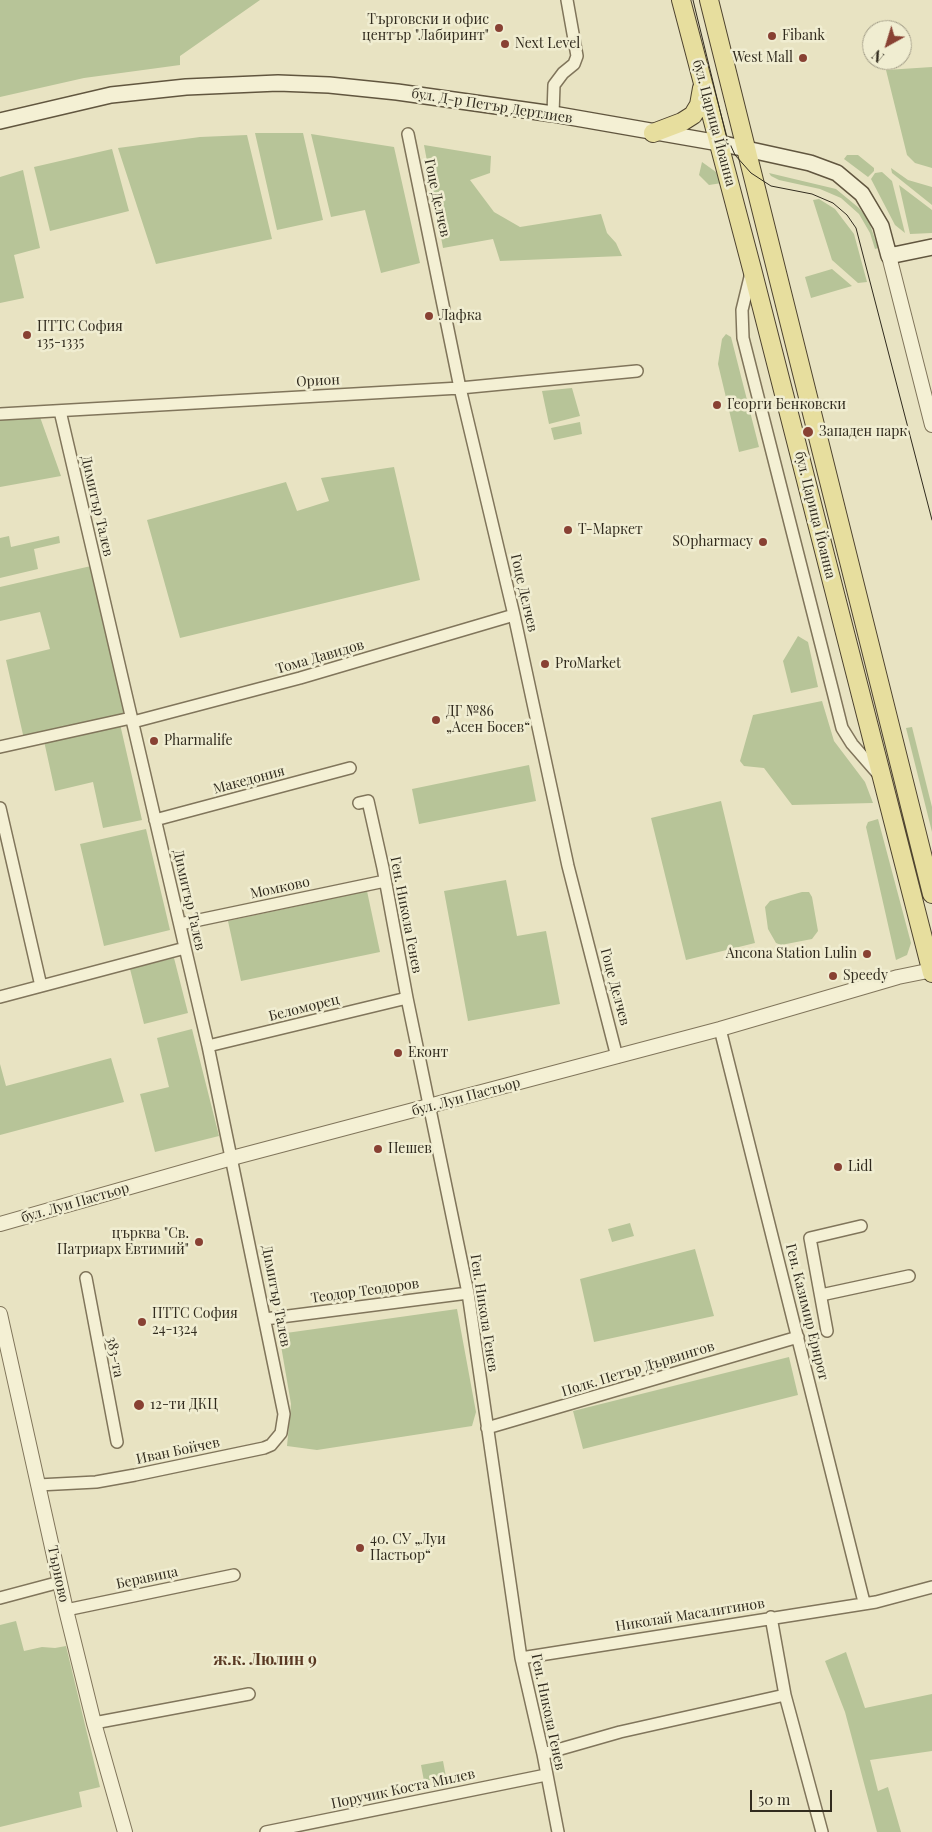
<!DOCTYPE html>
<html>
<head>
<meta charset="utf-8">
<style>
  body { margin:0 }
  #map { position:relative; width:932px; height:1832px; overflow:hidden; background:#e8e3c2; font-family:"Playfair Display",serif }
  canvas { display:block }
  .north { position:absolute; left:862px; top:20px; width:50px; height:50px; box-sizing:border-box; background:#f0edd1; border:1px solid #a49f89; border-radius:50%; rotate:219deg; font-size:14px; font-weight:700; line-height:20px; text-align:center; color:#312b1e }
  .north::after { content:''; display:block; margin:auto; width:18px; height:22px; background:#884133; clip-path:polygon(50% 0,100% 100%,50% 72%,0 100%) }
  .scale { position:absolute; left:750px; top:1790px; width:82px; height:22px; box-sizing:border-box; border:2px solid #312b1e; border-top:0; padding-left:6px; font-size:15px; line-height:18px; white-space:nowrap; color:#312b1e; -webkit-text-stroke:4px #f0edd1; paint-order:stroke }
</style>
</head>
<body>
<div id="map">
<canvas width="932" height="1832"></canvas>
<div class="north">N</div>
<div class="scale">50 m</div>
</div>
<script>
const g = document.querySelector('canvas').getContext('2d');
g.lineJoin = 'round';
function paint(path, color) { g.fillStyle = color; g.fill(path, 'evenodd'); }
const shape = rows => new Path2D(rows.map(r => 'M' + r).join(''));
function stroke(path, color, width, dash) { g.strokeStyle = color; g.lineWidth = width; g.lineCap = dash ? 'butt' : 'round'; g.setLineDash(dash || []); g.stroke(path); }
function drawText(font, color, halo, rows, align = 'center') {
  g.font = font + ' "Playfair Display",serif'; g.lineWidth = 5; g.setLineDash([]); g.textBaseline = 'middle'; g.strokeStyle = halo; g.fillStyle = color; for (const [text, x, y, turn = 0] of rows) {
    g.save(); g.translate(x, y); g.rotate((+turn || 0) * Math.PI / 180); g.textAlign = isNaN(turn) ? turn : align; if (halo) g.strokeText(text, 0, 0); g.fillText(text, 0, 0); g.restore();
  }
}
paint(shape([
  [0,0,260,0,180,56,180,65,84,78,0,97],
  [932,67,932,168,915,163,907,155,886,70],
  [255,133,303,133,323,220,277,230],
  [311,134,394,147,420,263,381,273,365,210,331,217],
  [247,135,272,239,156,264,118,148,200,137],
  [424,145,491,156,490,173,470,180,494,212,520,227,601,214,607,233,616,243,622,256,500,261,493,239,443,248],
  [112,149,129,211,50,231,34,167],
  [847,155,858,155,874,168,874,171,868,177,844,159],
  [702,162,716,172,722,183,709,185,699,175],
  [891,168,908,180,932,187,932,205,892,173],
  [23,170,40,248,14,255,24,298,0,303,0,177],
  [882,172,892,181,905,233,895,225,871,179,875,173],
  [769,173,836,189,859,208,868,219,878,248,875,249,870,233,859,214,841,198,820,189,779,180,771,176],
  [899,185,932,210,932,233,910,234],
  [819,199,835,209,854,234,867,282,858,283,832,260,813,200],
  [832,269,852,286,811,298,805,277],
  [726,334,731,337,759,447,739,452,718,364,722,339],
  [572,388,580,416,549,424,542,391],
  [40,417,61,476,0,487,0,420],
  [580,422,582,434,554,440,551,428],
  [394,467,420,580,180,638,147,520,286,482,297,511,329,501,321,478],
  [9,536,11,547,59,536,60,543,34,549,38,569,0,578,0,538],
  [91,566,127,715,24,739,6,660,50,649,40,612,0,621,0,587],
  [798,636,808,642,818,687,791,693,783,661],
  [822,701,834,741,865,782,873,803,792,805,764,768,744,766,740,761,753,715],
  [120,724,142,820,103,828,93,782,55,791,44,741],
  [912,727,932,807,932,832,906,728],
  [529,765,536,801,419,824,412,789],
  [721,801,755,943,686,960,651,818],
  [878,819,911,943,907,955,896,960,866,827,868,822],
  [146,829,170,930,104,946,80,844],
  [506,880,517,936,546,931,560,1004,468,1021,444,891],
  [367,891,380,952,241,981,228,921],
  [802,892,809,892,812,897,818,931,812,939,781,945,776,943,768,929,765,907,770,901],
  [174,958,188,1013,144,1024,130,969],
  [192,1029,219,1136,155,1152,140,1094,169,1087,157,1038],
  [111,1058,124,1102,0,1135,0,1064,6,1086],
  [630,1223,634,1236,612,1242,608,1229],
  [695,1249,714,1316,594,1342,580,1279],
  [457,1309,476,1412,472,1426,317,1450,287,1446,291,1404,279,1334],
  [789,1357,798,1395,583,1449,573,1411],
  [16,1621,24,1651,42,1647,55,1648,66,1646,100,1787,79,1792,82,1807,0,1827,0,1625],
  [846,1652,865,1708,932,1694,932,1751,870,1760,878,1791,888,1787,901,1832,877,1832,845,1712,825,1661],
  [443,1761,446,1777,424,1781,421,1765]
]), '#b7c498');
const minor = shape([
  [553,114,554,85,563,73,574,64,577,56,567,0],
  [408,134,460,388,514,615,568,866,617,1057],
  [751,273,742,310,743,338,833,692,842,728,852,744,879,775],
  [0,414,460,388,637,371],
  [133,722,300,678,514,615],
  [0,747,131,718],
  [359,803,368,801,383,868,407,998,468,1293,521,1658,543,1754,558,1832],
  [0,808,41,986],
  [155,820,350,768],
  [180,924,385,881],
  [0,997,185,948],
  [720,1029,864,1602],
  [208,1046,407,998],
  [86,1278,117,1442],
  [821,1295,909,1276],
  [265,1319,468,1293],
  [827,1331,810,1238,861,1226],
  [487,1428,798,1337],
  [38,1485,96,1482,135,1475,264,1448,271,1445,281,1433,284,1414,208,1046,60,411],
  [0,1598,60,1582],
  [66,1610,234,1575],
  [771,1617,785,1695,822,1832],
  [521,1658,876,1602,932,1587],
  [94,1723,249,1694],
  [543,1754,620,1732,785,1695],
  [266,1832,546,1775]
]);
const tertiary = shape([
  [889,256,932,425],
  [0,1224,232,1158,720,1029,898,977,932,970],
  [0,1314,66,1610,94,1723,125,1832]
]);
const secondary = shape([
  [0,121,111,95,186,87,278,83,329,85,397,92,553,114,719,143,810,163,837,173,862,194,881,226,889,256,932,247]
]);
const primary = shape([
  [681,0,752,269,932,973],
  [709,0,932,894],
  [653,133,682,122,693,115,699,105,702,88]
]);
stroke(minor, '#80755b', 14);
stroke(tertiary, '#80755b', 16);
stroke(secondary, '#61563f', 18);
stroke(primary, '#4e432f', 20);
stroke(minor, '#f4f0d4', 11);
stroke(tertiary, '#f4f0d4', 14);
stroke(secondary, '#f4f0d4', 15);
stroke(primary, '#e7de9e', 18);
stroke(shape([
  [693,0,726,135,735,155,751,173,771,186,812,194,833,203,847,215,856,228,932,520]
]), '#312b1e', 1);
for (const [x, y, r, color] of [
  [499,28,5,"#884133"],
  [772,36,5,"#884133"],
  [505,44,5,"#884133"],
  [803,58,5,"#884133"],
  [429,316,5,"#884133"],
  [27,335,5,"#884133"],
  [717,405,5,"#884133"],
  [808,432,6,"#884133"],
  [568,530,5,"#884133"],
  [763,542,5,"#884133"],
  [545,664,5,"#884133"],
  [436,720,5,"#884133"],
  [154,741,5,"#884133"],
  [867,954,5,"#884133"],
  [833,976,5,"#884133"],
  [398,1053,5,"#884133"],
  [378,1149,5,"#884133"],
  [838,1167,5,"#884133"],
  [199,1242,5,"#884133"],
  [142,1322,5,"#884133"],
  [139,1405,6,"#884133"],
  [360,1548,5,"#884133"]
]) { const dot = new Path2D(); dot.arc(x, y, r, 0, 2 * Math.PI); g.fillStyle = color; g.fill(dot); stroke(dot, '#f0edd1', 2); }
drawText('14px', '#312b1e', '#f0edd1', [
  ["Търговски и офис",489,20,"right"],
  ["център \"Лабиринт\"",489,36,"right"],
  ["Fibank",782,36],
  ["Next Level",515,44],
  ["West Mall",793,58,"right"],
  ["Лафка",439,316],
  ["ПТТС София",37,327],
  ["135-1335",37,343],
  ["Георги Бенковски",727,405],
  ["Западен парк",819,432],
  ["Т-Маркет",578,530],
  ["SOpharmacy",753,542,"right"],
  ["ProMarket",555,664],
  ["ДГ №86",446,712],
  ["„Асен Босев“",446,728],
  ["Pharmalife",164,741],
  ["Ancona Station Lulin",857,954,"right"],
  ["Speedy",843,976],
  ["Еконт",408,1053],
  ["Пешев",388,1149],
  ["Lidl",848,1167],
  ["църква \"Св.",189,1234,"right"],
  ["Патриарх Евтимий\"",189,1250,"right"],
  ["ПТТС София",152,1314],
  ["24-1324",152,1330],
  ["12-ти ДКЦ",150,1405],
  ["40. СУ „Луи",370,1540],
  ["Пастьор“",370,1556]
], 'left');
drawText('14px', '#312b1e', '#f0edd1', [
  ["бул. Д-р Петър Дертлиев",492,106,9],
  ["бул. Царица Йоанна",714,123,75],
  ["Гоце Делчев",437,198,78],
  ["Орион",318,381,-3],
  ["Димитър Талев",97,506,77],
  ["бул. Царица Йоанна",815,515,76],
  ["Гоце Делчев",524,593,77],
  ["Тома Давидов",320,657,-16],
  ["Македония",249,780,-15],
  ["Момково",280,888,-12],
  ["Димитър Талев",189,900,77],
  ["Ген. Никола Генев",406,915,79],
  ["Гоце Делчев",615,987,75],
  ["Беломорец",304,1008,-14],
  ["бул. Луи Пастьор",466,1097,-15],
  ["бул. Луи Пастьор",75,1203,-16],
  ["Теодор Теодоров",365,1291,-8],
  ["Димитър Талев",276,1296,79],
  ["Ген. Казимир Ернрот",807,1312,76],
  ["Ген. Никола Генев",484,1313,81],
  ["383-та",115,1357,79],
  ["Полк. Петър Дървингов",638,1369,-17],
  ["Иван Бойчев",178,1451,-12],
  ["Търново",58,1574,78],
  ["Беравица",147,1578,-12],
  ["Николай Масалитинов",690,1615,-9],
  ["Ген. Никола Генев",548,1712,78],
  ["Поручик Коста Милев",403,1789,-12]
]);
drawText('bold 16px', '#593822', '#f0edd1', [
  ["ж.к. Люлин 9",265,1660]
]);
</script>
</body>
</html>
